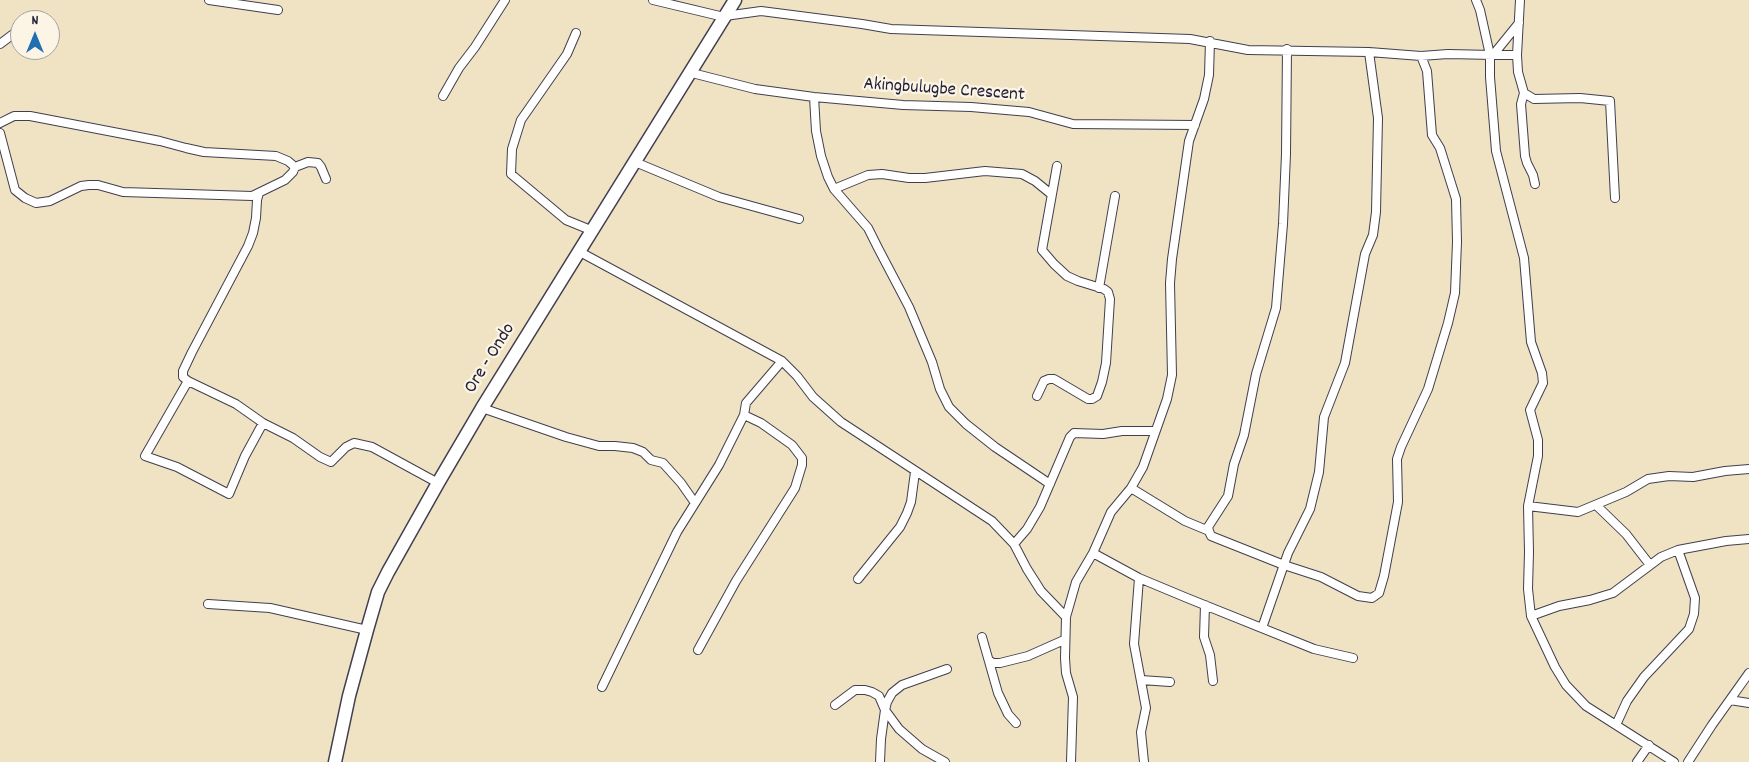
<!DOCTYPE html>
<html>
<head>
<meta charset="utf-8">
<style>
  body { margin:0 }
  #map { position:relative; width:1749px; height:762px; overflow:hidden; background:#efe3c3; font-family:Dekko,sans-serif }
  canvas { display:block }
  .north { position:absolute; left:10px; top:10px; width:50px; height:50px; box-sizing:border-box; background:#fcf5e5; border:1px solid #a5a1a1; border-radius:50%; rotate:0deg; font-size:14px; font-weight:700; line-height:20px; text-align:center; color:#22223b }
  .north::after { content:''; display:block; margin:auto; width:18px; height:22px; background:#1f6fb2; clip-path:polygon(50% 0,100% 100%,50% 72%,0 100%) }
</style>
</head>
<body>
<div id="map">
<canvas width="1749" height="762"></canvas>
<div class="north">N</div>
</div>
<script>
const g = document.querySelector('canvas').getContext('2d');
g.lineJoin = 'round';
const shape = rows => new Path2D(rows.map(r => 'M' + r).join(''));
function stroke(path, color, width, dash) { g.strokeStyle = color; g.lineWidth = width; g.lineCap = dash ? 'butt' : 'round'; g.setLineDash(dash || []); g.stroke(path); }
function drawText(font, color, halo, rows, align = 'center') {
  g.font = font + ' Dekko,sans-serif'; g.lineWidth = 4.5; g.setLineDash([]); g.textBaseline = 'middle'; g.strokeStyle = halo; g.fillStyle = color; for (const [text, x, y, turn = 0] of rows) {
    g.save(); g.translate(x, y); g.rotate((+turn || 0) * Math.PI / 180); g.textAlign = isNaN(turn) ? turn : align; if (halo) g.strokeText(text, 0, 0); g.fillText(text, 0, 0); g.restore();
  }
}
const street = shape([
  [209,0,278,10],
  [653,0,724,17],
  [1476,0,1480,10,1490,55,1490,77,1496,151,1524,258,1531,342,1542,373,1543,383,1530,410,1538,440,1538,456,1528,506,1529,552,1528,589,1531,616,1555,667,1566,685,1586,706,1674,762],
  [1520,0,1517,55,1518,72,1524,93,1534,99,1580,98,1610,101,1615,198],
  [725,16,761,11,862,24,891,29,1190,39,1248,50,1369,52,1421,56,1448,54,1493,55],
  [30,20,32,18],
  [576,33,567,54,521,120,512,149,511,174,566,220,593,231],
  [0,44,20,29],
  [1517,55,1493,55,1519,23],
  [692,73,755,89,814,97,903,105,971,107,1029,112,1073,124,1195,125],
  [1524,93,1521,104,1525,156,1527,163,1533,175,1535,184],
  [443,96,459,68,475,47,505,0],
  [814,97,816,131,821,156,828,177,834,189,868,228,878,248,909,307,932,362,940,389,949,407,966,424,995,447,1050,484],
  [0,123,14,116,30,116,160,141,186,148,204,152,276,156,288,161,295,167],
  [0,133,15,190,25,198,36,203,50,201,81,186,89,185,98,185,123,192,252,196,285,180,293,172,295,167],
  [635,162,719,197,799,219],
  [295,167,308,162,318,163,321,167,326,179],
  [834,189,868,175,882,174,909,178,925,178,985,171,1022,174,1035,181,1051,194],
  [259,193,257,200,256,218,253,233,248,246,192,352,183,371,183,377,188,381,236,404,263,423,293,438,320,457,331,462,346,447,354,443,372,447,438,483],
  [580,252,782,361,797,376,813,397,841,422,992,521,1014,544,1027,569,1041,591,1066,617],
  [1099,288,1115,196],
  [188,381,145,456,177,467,229,494,245,456,263,423],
  [1037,396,1044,381,1049,379,1054,379,1088,399,1092,399,1097,396,1102,382,1106,363,1110,299,1108,292,1104,289,1078,281,1067,276,1054,264,1042,250,1057,166],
  [482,408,566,437,599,446,615,446,633,448,643,452,651,460,663,463,681,483,695,503],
  [1131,488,1185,521,1209,531,1211,536,1284,565,1321,577,1358,596,1372,598,1379,593,1384,576,1398,502,1397,459,1401,447,1428,389,1448,323,1455,293,1457,242,1456,199,1440,148,1432,135,1427,71,1421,56],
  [1596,505,1626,534,1650,565],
  [1528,506,1578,512,1626,492,1648,479,1669,476,1693,477,1725,471,1749,469],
  [1209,531,1208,527,1228,496,1234,464,1244,435,1256,374,1276,308,1283,224,1286,154,1287,49],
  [1014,544,1027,529,1040,507,1070,437,1074,433,1103,434,1122,431,1155,431],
  [1093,553,1139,578,1187,598,1314,649,1353,658],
  [1139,578,1134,644,1146,708,1141,732,1144,762],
  [858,579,900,527,907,513,911,502,915,472],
  [208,604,270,608,367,630],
  [1205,605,1204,637,1210,655,1213,681],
  [1531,616,1559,606,1590,600,1613,593,1661,557,1678,550,1726,541,1749,539],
  [1262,628,1288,553,1310,509,1319,472,1324,417,1345,363,1365,254,1373,235,1376,212,1378,118,1369,52],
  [982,637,998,693,1008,714,1016,723],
  [698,650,736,581,795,488,802,465,802,458,792,445,761,423,744,415],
  [990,661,993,663,1000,663,1028,656,1064,640],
  [1141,680,1170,682],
  [602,687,677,532,719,465,744,415,746,403,782,361],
  [1730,700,1749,703],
  [835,705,855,690,865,690,872,692,879,696,885,710,899,729,922,749,945,762],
  [1616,725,1627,701,1644,677,1689,629,1694,614,1695,598,1678,550],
  [880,762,881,739,885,710,887,702,892,693,902,685,947,669],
  [1071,762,1073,697,1066,673,1065,658,1066,617,1076,582,1093,553,1111,512,1131,488,1143,467,1167,399,1172,375,1170,283,1172,259,1189,141,1204,99,1209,75,1210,41],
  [1637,762,1649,745],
  [1688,762,1712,725,1749,673]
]);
const primary = shape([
  [335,762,349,696,367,630,378,592,388,572,438,483,482,408,735,0]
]);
stroke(street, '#413f4f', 10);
stroke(primary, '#413f4f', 15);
stroke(street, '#fff', 8);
stroke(primary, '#fff', 12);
drawText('19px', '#22223b', '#fcf5e5', [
  ["Akingbulugbe Crescent",944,91,4],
  ["Ore - Ondo",491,359,-58]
]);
</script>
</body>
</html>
